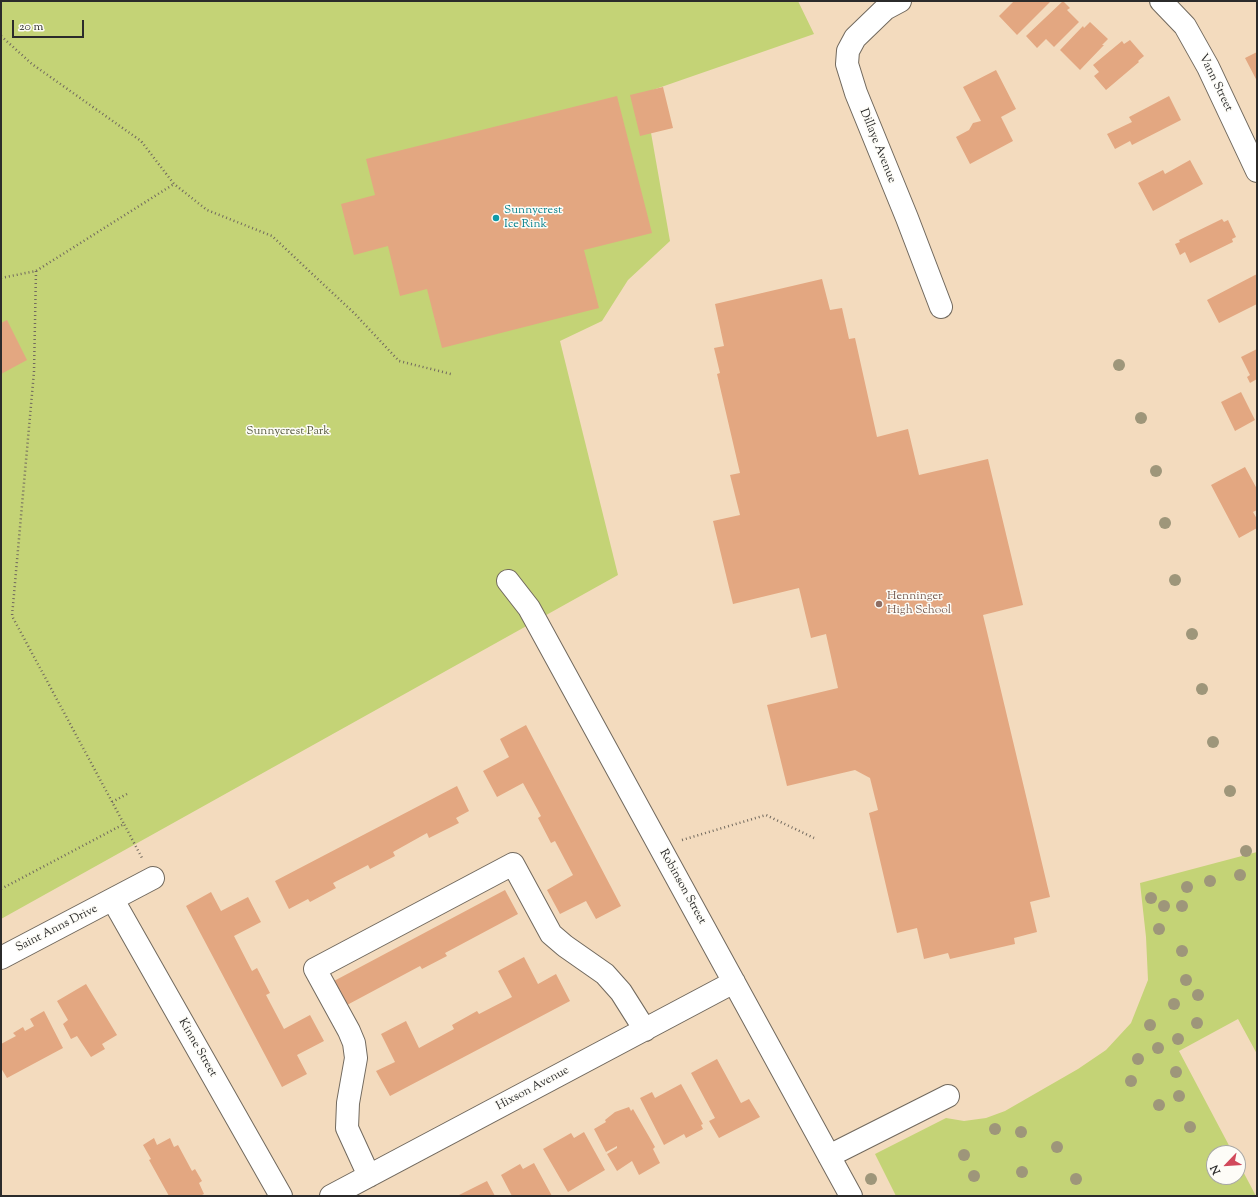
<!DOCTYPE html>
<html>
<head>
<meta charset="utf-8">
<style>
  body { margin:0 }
  #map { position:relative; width:1258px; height:1197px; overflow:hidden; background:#f3dbbe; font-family:"Sorts Mill Goudy",serif }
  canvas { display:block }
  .frame { position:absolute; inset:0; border:2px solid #2b2b2b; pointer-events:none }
  .north { position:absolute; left:1206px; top:1145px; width:40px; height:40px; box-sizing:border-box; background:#fdfcf7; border:1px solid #a9a8a5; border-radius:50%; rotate:245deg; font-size:11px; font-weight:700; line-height:16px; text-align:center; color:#2b2b2b }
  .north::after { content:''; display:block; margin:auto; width:14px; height:18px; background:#d1495b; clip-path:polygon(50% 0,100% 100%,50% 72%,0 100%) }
  .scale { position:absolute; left:12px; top:20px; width:72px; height:18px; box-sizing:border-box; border:2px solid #2b2b2b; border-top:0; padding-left:5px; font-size:12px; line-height:14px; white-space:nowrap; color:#2b2b2b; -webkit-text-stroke:3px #fdfcf7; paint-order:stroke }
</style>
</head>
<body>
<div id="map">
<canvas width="1258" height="1197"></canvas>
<div class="frame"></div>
<div class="north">N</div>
<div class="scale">20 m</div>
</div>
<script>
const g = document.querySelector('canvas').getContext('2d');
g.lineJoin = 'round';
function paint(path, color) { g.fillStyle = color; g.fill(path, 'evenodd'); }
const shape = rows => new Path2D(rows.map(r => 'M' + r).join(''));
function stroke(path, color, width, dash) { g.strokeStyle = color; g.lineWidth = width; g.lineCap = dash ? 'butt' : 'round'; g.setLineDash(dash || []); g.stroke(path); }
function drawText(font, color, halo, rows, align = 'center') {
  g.font = font + ' "Sorts Mill Goudy",serif'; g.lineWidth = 3; g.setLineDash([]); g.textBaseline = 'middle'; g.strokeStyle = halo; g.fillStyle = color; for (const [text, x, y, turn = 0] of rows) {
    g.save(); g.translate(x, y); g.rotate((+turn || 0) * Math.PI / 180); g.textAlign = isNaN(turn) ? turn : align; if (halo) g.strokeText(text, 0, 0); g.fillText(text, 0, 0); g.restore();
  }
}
paint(shape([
  [1,1,798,1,814,34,644,93,670,241,628,280,602,321,560,341,618,575,1,919],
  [1257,852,1257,1054,1238,1019,1179,1051,1233,1153,1214,1153,1214,1177,1238,1177,1238,1162,1256,1196,896,1196,875,1154,946,1118,964,1121,986,1118,1005,1111,1078,1069,1106,1050,1131,1023,1148,980,1146,937,1140,883]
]), '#c4d376');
paint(shape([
  [1014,1,1051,1,1017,35,999,16],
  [1063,1,1070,8,1067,10,1079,22,1054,47,1046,39,1037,48,1026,36],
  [1090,22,1108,39,1102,45,1104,45,1080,70,1060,50,1083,26,1084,28],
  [1130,40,1144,56,1138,61,1139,62,1106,90,1094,76,1099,72,1093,65,1122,41,1124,44],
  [1257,52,1257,81,1245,58],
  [996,70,1016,109,1001,117,1013,141,970,164,956,137,969,130,973,123,981,121,963,87],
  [663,87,673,128,640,136,630,95],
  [617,96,652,233,584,250,599,308,442,348,427,289,400,296,388,246,354,255,341,204,375,195,366,159],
  [1169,96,1181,120,1132,145,1130,141,1115,149,1107,134,1132,122,1129,117],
  [1190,160,1203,184,1153,211,1138,183,1163,170,1165,174],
  [1222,219,1224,222,1228,220,1236,237,1232,239,1233,242,1190,263,1185,252,1180,255,1175,244,1180,242,1179,240],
  [1257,274,1257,304,1219,323,1207,300],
  [822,279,830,310,842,308,849,339,855,338,877,437,908,429,919,475,988,459,1023,605,983,615,1050,897,1030,902,1037,932,1014,938,1015,944,950,959,948,953,924,959,917,928,897,933,869,813,878,810,870,778,855,770,787,786,767,705,838,688,826,634,811,638,799,588,733,604,713,521,740,515,730,475,740,473,717,374,720,373,714,348,724,346,715,304],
  [7,320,27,360,1,374,1,323],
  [1257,349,1257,379,1250,383,1247,377,1250,375,1241,357],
  [1241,392,1255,420,1235,431,1221,402],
  [1245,467,1257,489,1257,510,1253,512,1257,519,1257,528,1239,538,1211,485],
  [526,725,621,906,596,919,586,901,560,914,547,890,573,875,555,841,551,843,538,818,541,816,523,783,497,797,483,771,509,757,500,739],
  [457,786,469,811,456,818,459,823,429,838,427,833,393,852,395,856,370,869,368,865,333,883,336,888,310,902,308,899,289,909,275,881],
  [505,890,518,914,445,953,447,956,422,969,420,966,347,1005,334,981],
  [211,892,221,911,248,897,261,922,234,936,252,971,257,968,270,993,266,995,284,1029,310,1015,324,1041,297,1055,307,1074,282,1087,186,906],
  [524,957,538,984,556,974,570,1001,390,1096,376,1071,395,1062,381,1034,406,1021,419,1048,454,1029,452,1025,477,1011,479,1014,512,997,498,971],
  [86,984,117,1035,102,1044,105,1049,91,1057,77,1036,71,1039,63,1024,68,1020,57,1001],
  [44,1011,63,1048,7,1078,1,1068,1,1044,16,1036,13,1033,23,1027,25,1031,34,1026,30,1019],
  [717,1059,741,1103,749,1099,760,1117,719,1138,709,1121,715,1118,691,1073],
  [681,1084,703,1124,701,1125,703,1129,686,1138,684,1134,664,1145,640,1098,652,1092,655,1098],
  [629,1107,631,1111,633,1109,655,1147,653,1149,660,1163,639,1175,632,1161,617,1171,607,1154,617,1148,617,1146,606,1152,594,1129,606,1122,605,1120,615,1112],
  [584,1132,605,1170,568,1192,543,1149,571,1133,574,1138],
  [154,1138,157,1145,170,1138,174,1147,178,1145,192,1171,195,1169,202,1181,199,1183,204,1194,200,1196,169,1196,149,1160,151,1159,143,1145],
  [534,1163,552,1196,512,1196,501,1175,520,1164,523,1169],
  [487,1181,495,1196,457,1196]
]), '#e3a781');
const minor = shape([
  [900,1,885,9,855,38,848,51,847,64,856,93,907,218,941,307],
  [1161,1,1185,26,1208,67,1257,171],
  [508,581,529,608,851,1196],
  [113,900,281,1196],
  [1,958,153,878],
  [829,1156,948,1096],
  [369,1176,347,1128,348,1103,356,1058,354,1043,349,1031,315,969,513,864,551,934,565,946,605,974,621,992,645,1030],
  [331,1196,734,982]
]);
stroke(minor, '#71695e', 24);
stroke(shape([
  [1,36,32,64,141,141,174,184,207,210,272,236,355,314,399,361,451,374],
  [36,271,34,372,12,616,124,824],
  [1,278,36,271,174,184],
  [112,802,127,794],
  [682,840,766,815,814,838],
  [1,889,124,824,142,858]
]), '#71695e', 2.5, [1, 3]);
stroke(minor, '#fff', 22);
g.fillStyle = '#9e967a';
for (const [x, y] of [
  [1119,365],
  [1141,418],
  [1156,471],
  [1165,523],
  [1175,580],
  [1192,634],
  [1202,689],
  [1213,742],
  [1230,791],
  [1246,851],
  [1240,875],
  [1210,881],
  [1187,887],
  [1151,898],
  [1164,906],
  [1182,906],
  [1159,929],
  [1182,951],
  [1186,980],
  [1198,995],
  [1174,1004],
  [1197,1023],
  [1150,1025],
  [1178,1039],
  [1158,1048],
  [1138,1059],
  [1176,1072],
  [1131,1081],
  [1179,1096],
  [1159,1105],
  [1190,1127],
  [995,1129],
  [1021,1132],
  [1057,1147],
  [964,1155],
  [1022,1172],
  [974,1176],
  [871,1179],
  [1076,1179]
]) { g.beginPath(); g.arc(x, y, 6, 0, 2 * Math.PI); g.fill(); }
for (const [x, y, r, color] of [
  [496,218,4,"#0f9aa8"],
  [879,604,4,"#8d6e63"]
]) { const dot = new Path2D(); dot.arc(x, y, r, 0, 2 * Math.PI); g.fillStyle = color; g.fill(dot); stroke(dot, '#fdfcf7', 1.5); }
drawText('12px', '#2b2b2b', '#fdfcf7', [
  ["Vann Street",1215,83,64],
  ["Dillaye Avenue",877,146,68],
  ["Robinson Street",682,887,61],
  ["Saint Anns Drive",57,929,-27],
  ["Kinne Street",197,1048,60],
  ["Hixson Avenue",533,1089,-28]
]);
drawText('12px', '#0d838f', '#fdfcf7', [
  ["Sunnycrest",504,211],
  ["Ice Rink",504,225]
], 'left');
drawText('12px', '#595d42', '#fdfcf7', [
  ["Sunnycrest Park",288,432]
]);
drawText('12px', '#785e54', '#fdfcf7', [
  ["Henninger",887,597],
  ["High School",887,611]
], 'left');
</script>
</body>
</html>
